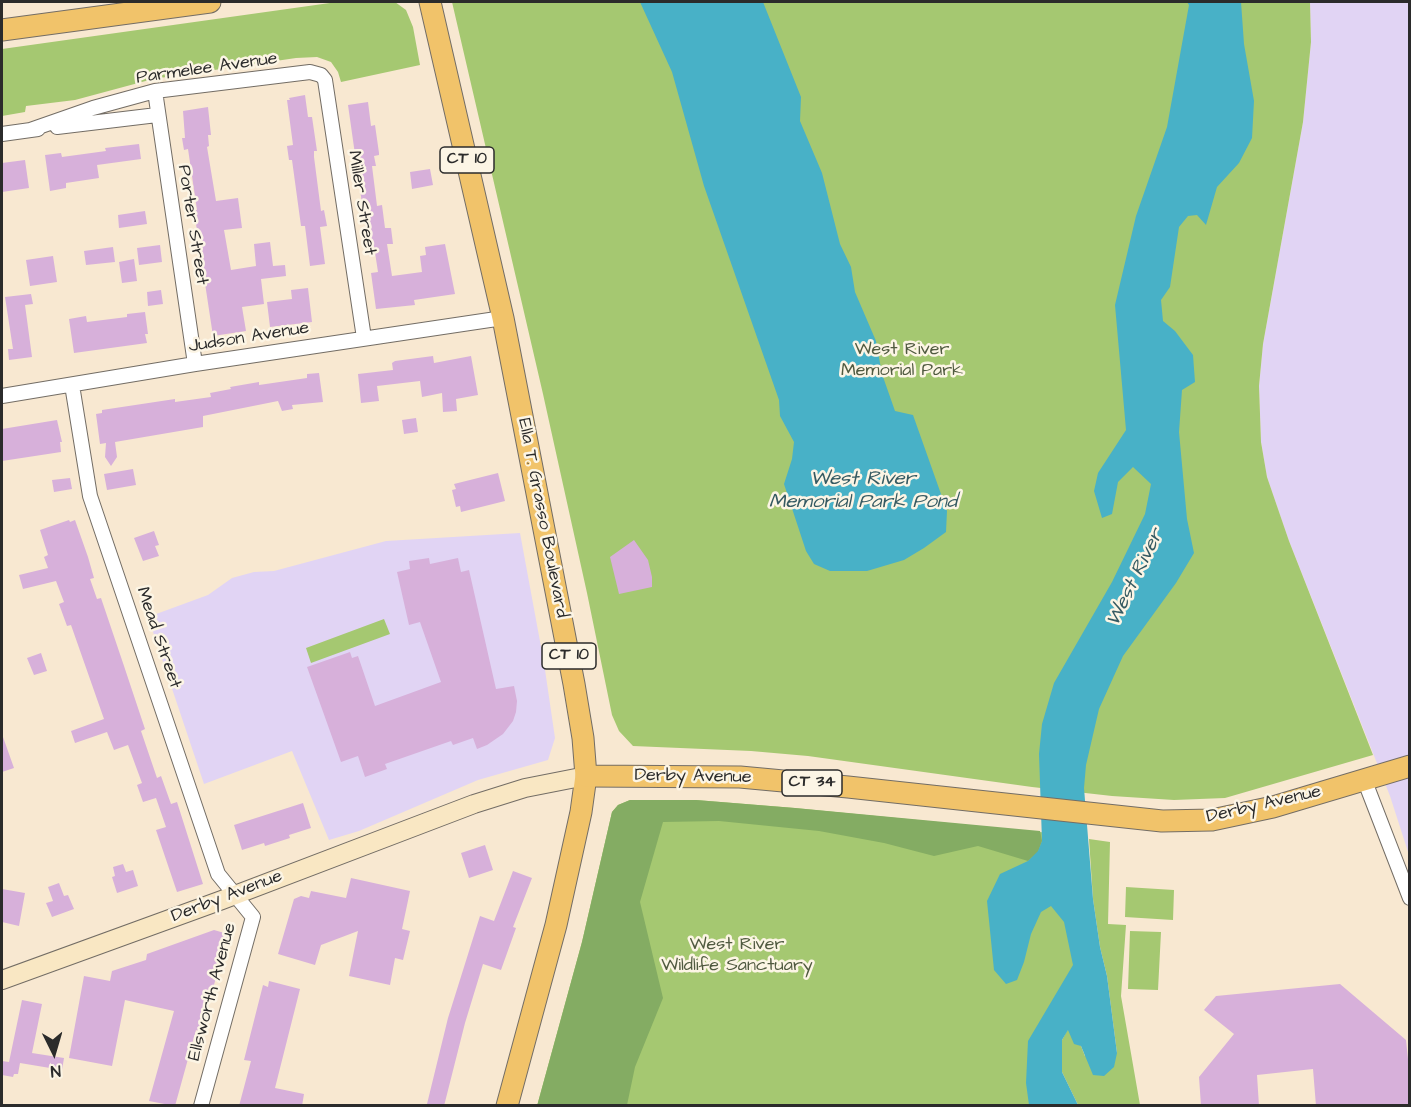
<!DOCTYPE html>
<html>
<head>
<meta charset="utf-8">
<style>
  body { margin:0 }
  #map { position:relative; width:1411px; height:1107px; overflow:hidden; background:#f8e8d1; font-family:"Architects Daughter",sans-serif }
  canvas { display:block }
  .frame { position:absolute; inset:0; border:3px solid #2b2b2b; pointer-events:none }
  .north { position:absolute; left:24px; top:1023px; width:60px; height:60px; -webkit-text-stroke:4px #fcf5e5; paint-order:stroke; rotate:175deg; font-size:16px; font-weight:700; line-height:24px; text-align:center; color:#2b2b2b }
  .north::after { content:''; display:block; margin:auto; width:21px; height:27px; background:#2b2b2b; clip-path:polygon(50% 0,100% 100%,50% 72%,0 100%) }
</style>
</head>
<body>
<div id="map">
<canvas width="1411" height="1107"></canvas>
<div class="frame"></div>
<div class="north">N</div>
</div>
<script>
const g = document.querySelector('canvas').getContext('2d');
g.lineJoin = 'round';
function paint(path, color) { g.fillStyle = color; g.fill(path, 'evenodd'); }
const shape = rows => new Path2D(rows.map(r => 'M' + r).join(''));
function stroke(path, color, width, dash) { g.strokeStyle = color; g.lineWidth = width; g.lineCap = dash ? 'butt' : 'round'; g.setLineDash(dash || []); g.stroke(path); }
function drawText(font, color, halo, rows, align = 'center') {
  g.font = font + ' "Architects Daughter",sans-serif'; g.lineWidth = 5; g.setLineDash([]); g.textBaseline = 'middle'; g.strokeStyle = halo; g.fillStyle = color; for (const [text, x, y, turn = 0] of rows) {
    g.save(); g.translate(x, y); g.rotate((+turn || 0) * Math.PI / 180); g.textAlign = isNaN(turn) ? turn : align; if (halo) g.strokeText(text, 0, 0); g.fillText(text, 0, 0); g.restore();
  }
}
paint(shape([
  [1310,2,1409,2,1409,855,1390,796,1289,541,1267,477,1261,442,1259,386,1263,344,1303,122,1311,42],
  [520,533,544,663,555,738,548,760,478,780,359,831,329,840,292,751,204,784,148,617,208,595,232,578,254,572,274,571,386,541]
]), '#e1d4f4');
paint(shape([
  [337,2,395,2,406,10,413,27,420,65,341,82,338,72,331,62,317,57,296,58,153,79,75,100,26,106,25,112,2,116,2,49],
  [452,2,1310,2,1311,42,1303,122,1263,344,1259,386,1261,442,1267,477,1289,541,1373,755,1225,798,1174,800,1112,796,1032,787,808,756,751,751,633,746,619,731,612,715,587,593,543,394],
  [384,619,390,634,311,663,306,648],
  [630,800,696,800,795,808,1060,834,1086,950,1049,1039,1056,1105,537,1106,582,942,612,812,618,805],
  [1089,839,1110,842,1108,924,1126,925,1121,996,1140,1105,1078,1105,1062,1072,1062,1040,1068,1029,1081,1046,1085,1056,1117,1053,1107,976,1100,947,1093,899],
  [1126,887,1174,890,1173,920,1125,917],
  [1130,931,1161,932,1158,990,1128,989]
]), '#a5c871');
paint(shape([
  [630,800,696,800,795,808,1040,831,1042,841,1038,852,1028,861,978,846,934,856,884,843,819,831,719,821,663,822,640,902,663,998,635,1067,627,1105,537,1106,582,942,612,812,618,805]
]), '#84ac63');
paint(shape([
  [640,2,763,2,801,97,800,121,822,173,840,244,851,267,855,292,876,341,882,374,895,411,913,415,947,511,946,532,924,548,904,560,867,571,830,571,814,564,806,551,784,484,792,459,794,442,780,416,779,400,704,186,672,72],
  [1187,2,1241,2,1244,44,1254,101,1252,138,1239,163,1217,187,1206,225,1197,215,1188,216,1179,227,1170,287,1161,300,1163,321,1175,331,1193,355,1195,382,1182,390,1179,432,1187,519,1194,553,1176,583,1123,656,1099,709,1086,765,1084,788,1093,899,1100,947,1107,976,1117,1053,1114,1067,1104,1076,1093,1075,1081,1046,1074,1044,1068,1030,1062,1040,1062,1072,1078,1105,1029,1105,1026,1083,1028,1041,1073,965,1064,922,1051,906,1041,912,1031,934,1024,962,1017,980,1006,984,994,970,987,901,1000,874,1028,861,1038,851,1042,841,1039,754,1042,724,1054,683,1112,582,1145,514,1151,484,1133,467,1118,482,1112,514,1102,518,1094,491,1098,473,1126,430,1115,305,1136,216,1167,127,1189,5]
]), '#48b1c7');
paint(shape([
  [305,95,308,117,312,117,317,151,314,151,314,157,321,211,324,210,327,226,320,227,325,264,310,266,305,226,301,226,292,160,289,160,287,146,293,145,287,100,290,100,289,98],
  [368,102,371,126,375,125,379,153,379,155,374,156,376,166,372,166,377,206,382,205,385,228,391,228,393,244,387,244,392,276,422,272,420,256,426,255,425,247,445,244,455,294,414,300,415,305,376,309,371,273,378,272,374,246,368,246,348,105],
  [208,107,211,135,208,135,209,146,207,147,216,201,238,198,242,228,224,230,231,270,256,266,254,244,270,242,273,266,285,265,286,276,261,279,264,304,242,307,246,331,213,336,194,211,197,210,188,149,184,150,182,138,185,138,183,111],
  [139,144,141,159,97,165,99,178,66,183,66,188,50,191,45,155,61,153,62,157,106,151,105,148],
  [25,160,29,188,2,192,2,163],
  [430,169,433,185,412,189,410,172],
  [145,211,147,224,119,228,118,215],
  [160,245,162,262,139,265,137,248],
  [113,247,115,262,86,265,84,251],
  [53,256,57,282,30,286,26,260],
  [134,259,137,281,122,283,119,262],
  [308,288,312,322,270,327,267,302,292,299,291,290],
  [161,290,163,304,148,306,147,292],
  [31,294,33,304,25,305,32,357,9,360,8,349,13,349,5,297],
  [145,312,148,334,145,334,147,343,74,353,69,319,86,316,87,322,127,317,127,314],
  [433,356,434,363,471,356,478,395,456,399,457,411,443,412,442,393,422,397,420,381,377,386,379,401,361,403,358,374,393,370,392,363,395,361],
  [319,373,323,402,292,405,293,409,282,411,278,401,203,416,203,427,115,442,117,457,111,466,105,457,106,443,100,444,96,414,102,413,102,410,175,399,175,402,211,397,210,393,231,389,230,387,259,382,259,385,307,378,307,374],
  [416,418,418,432,404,434,402,420],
  [57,420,62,442,60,442,61,452,2,461,2,429],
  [133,469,136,485,107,490,104,474],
  [498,473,505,501,461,512,460,506,456,507,452,490,456,489,454,484],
  [70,478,72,489,54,492,52,480],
  [69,520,70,522,75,520,88,557,94,578,90,579,97,599,101,598,124,666,145,729,141,731,157,778,161,776,171,804,177,802,203,884,177,892,156,830,166,827,156,798,143,802,137,785,142,783,128,745,114,750,107,732,75,743,71,731,104,719,71,625,67,626,59,604,64,602,56,581,23,589,19,575,48,568,44,557,48,555,40,530],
  [154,531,159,545,155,546,159,556,143,561,134,538],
  [634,540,648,560,652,577,652,587,619,594,610,557],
  [429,558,430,564,458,558,461,572,469,570,496,689,514,686,517,701,516,712,513,721,503,734,487,745,477,749,473,738,453,745,451,741,385,764,387,769,365,777,358,756,341,762,307,667,350,652,352,658,358,656,375,706,441,682,420,622,409,625,397,572,410,569,409,561],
  [41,653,47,671,34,675,27,658],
  [2,737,3,737,14,768,2,772],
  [303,803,311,828,289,835,290,838,265,846,264,843,242,850,234,825],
  [485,845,493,870,469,878,461,853],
  [123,864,126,872,133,870,138,886,117,893,112,877,115,876,113,867],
  [513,871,532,878,513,927,516,928,501,970,483,964,465,1023,444,1106,427,1104,448,1018,480,916,494,921],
  [351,878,410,891,402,929,410,931,403,960,395,958,390,985,349,976,358,931,321,945,315,965,278,954,294,899,301,896,309,898,311,891,346,898],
  [59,883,64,896,68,895,74,909,52,917,46,903,53,901,48,887],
  [2,889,25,893,19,926,2,922],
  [214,930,228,934,201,1032,196,1030,175,1106,149,1101,174,1011,125,1000,112,1066,69,1058,84,976,110,981,112,971,146,960,147,954],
  [269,981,300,989,275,1088,304,1094,302,1106,239,1106,251,1061,244,1060,263,985,268,987],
  [1340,984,1406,1040,1410,1078,1410,1106,1316,1106,1313,1069,1257,1075,1259,1106,1201,1106,1199,1077,1234,1034,1204,1010,1216,996],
  [22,1000,42,1004,32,1053,64,1058,62,1070,20,1063,18,1074,14,1074,13,1077,2,1075,2,1061,9,1062]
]), '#d7b0da');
const minor = shape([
  [155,91,195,364],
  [57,127,157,115],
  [30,130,93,108,155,91,310,72,321,75,325,80,364,338],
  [2,134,38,129],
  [72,385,90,496,218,874,253,917,201,1106],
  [2,396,195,364,503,318],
  [1364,779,1410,898]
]);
const secondary = shape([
  [2,980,222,900,474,804,525,788,586,776]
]);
const primary = shape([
  [507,1106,556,925,581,812,586,776]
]);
const trunk = shape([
  [430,2,503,318,574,684,583,738,586,776,740,777,848,787,1162,821,1212,820,1273,807,1410,766],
  [2,30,210,2]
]);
stroke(minor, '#736d65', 16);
stroke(secondary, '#736d65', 20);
stroke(primary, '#736d65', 23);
stroke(trunk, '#736d65', 23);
stroke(minor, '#fff', 14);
stroke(secondary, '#f9e7c3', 18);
stroke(primary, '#f1c36a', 21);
stroke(trunk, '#f1c36a', 21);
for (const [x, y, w] of [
  [467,160,54],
  [569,656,54],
  [812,783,60]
]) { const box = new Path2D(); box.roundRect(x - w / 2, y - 13, w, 26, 4.5); g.fillStyle = '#fcf5e5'; g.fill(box); stroke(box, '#2b2b2b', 1.5); }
drawText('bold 16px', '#2b2b2b', null, [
  ["CT 10",467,160],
  ["CT 10",569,656],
  ["CT 34",812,783]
]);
drawText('18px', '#2b2b2b', '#fcf5e5', [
  ["Parmelee Avenue",207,69,-8],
  ["Miller Street",361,203,81],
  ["Porter Street",192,225,81],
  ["Judson Avenue",249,338,-9],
  ["Ella T. Grasso Boulevard",542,518,79],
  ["Mead Street",158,638,71],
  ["Derby Avenue",693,777,1],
  ["Derby Avenue",1264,805,-13],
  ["Derby Avenue",227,897,-21],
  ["Ellsworth Avenue",213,992,-75]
]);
drawText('18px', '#505a40', '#fcf5e5', [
  ["West River",902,350],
  ["Memorial Park",902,371],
  ["West River",737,945],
  ["Wildlife Sanctuary",737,966]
]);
drawText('italic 20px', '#355a62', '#fcf5e5', [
  ["West River",863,480],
  ["Memorial Park Pond",863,503],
  ["West River",1136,578,-64]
]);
</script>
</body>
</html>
